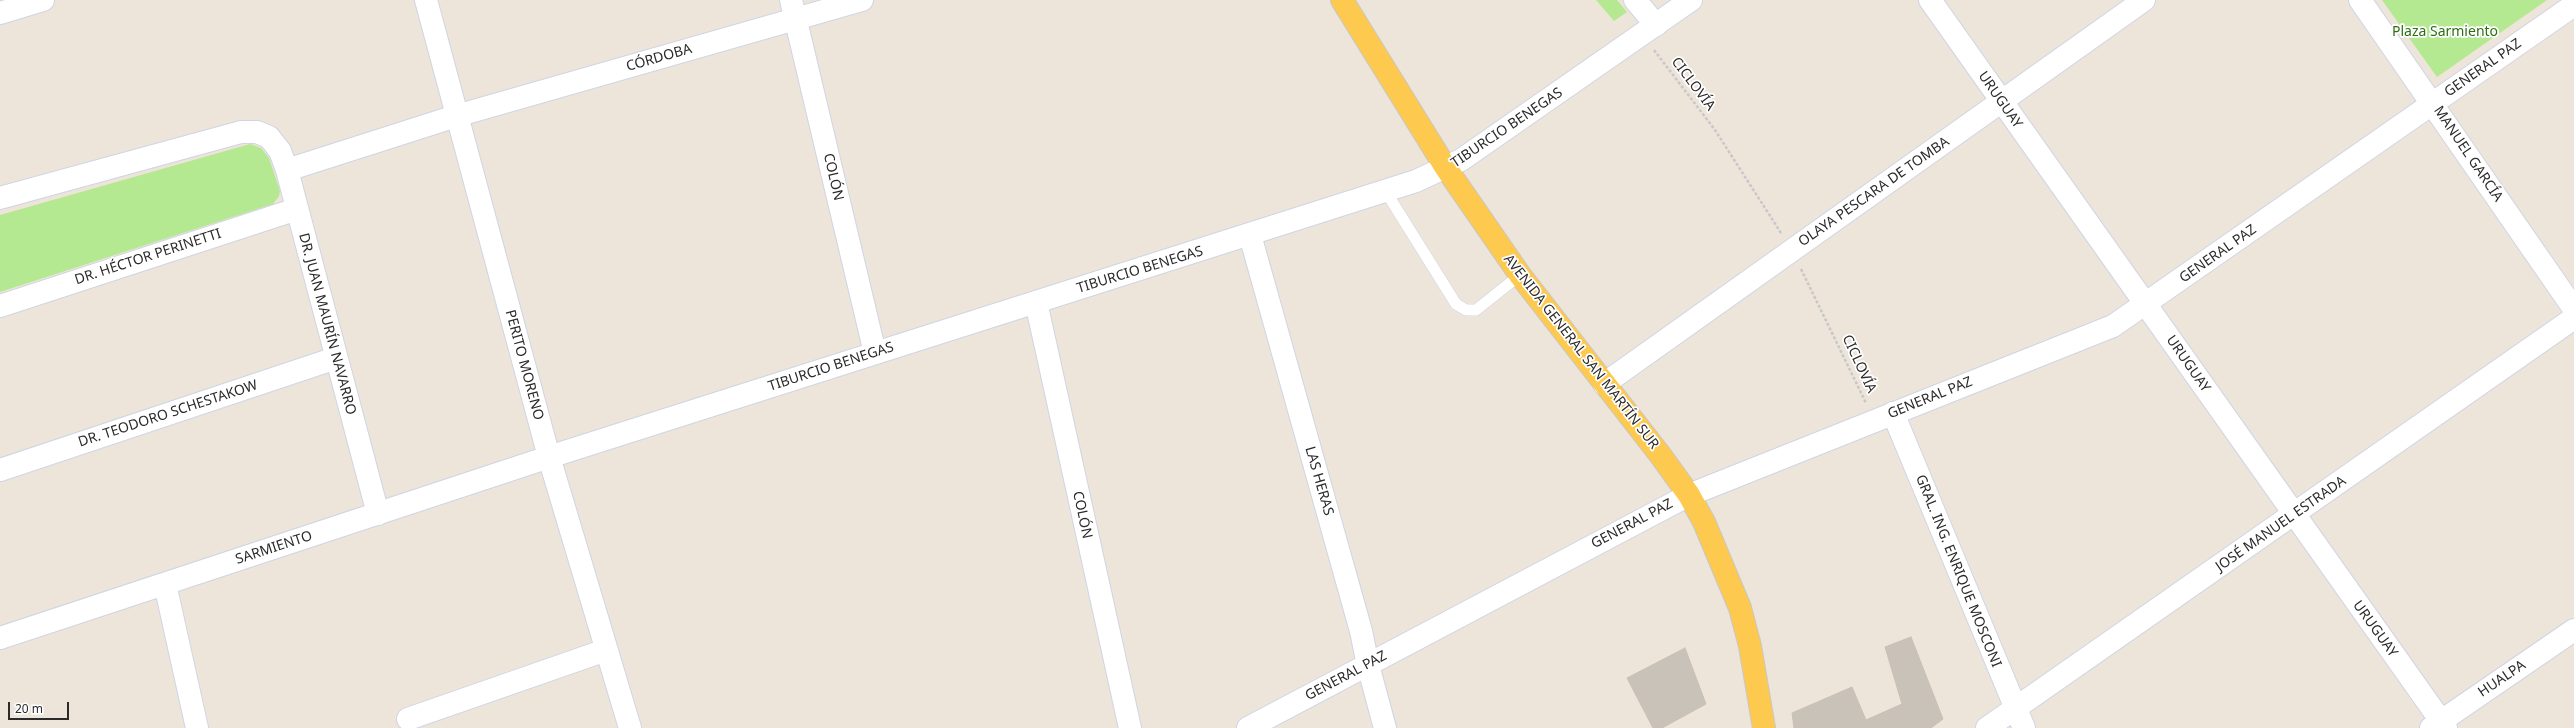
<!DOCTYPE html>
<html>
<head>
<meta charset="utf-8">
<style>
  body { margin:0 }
  #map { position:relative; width:2574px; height:728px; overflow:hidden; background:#ede4da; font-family:"Noto Sans",sans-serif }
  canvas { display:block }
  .scale { position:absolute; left:8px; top:702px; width:61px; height:18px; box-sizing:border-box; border:2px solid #2a2a2a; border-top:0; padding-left:5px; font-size:12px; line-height:14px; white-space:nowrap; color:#2a2a2a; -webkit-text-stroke:3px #fff; paint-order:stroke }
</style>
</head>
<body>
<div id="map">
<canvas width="2574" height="728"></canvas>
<div class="scale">20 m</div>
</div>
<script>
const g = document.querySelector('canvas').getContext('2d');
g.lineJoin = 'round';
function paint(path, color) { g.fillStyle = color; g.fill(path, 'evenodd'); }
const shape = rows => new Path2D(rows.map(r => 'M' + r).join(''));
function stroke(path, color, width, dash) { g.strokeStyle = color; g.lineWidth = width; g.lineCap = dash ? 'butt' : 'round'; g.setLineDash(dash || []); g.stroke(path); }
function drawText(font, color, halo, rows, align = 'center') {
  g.font = font + ' "Noto Sans",sans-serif'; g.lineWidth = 3.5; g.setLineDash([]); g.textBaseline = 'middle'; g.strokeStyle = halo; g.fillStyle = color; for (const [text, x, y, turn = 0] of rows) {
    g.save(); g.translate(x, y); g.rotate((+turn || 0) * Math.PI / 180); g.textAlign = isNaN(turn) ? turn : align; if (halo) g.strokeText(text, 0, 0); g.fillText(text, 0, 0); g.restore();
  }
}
paint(shape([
  [1596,0,1617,0,1627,12,1614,21],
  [2382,0,2547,0,2437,77],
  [250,144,261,148,269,158,280,191,279,196,273,204,0,292,0,215]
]), '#b5e991');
const building = shape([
  [1911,637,1943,719,1931,728,1794,728,1792,713,1852,687,1866,720,1902,704,1885,647,1911,637],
  [1685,648,1706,704,1662,728,1653,728,1627,678,1685,648]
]);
paint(building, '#c8c2b9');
stroke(building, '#c9c0b4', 1);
const service = shape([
  [1386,192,1456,304,1466,310,1476,310,1520,275]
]);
const minor = shape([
  [791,0,875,353],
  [1635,0,1656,25],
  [1930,0,2446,728],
  [0,13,43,0],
  [287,170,456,116,862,0],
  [0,198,241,132,257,132,269,137,280,151,287,170,378,514],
  [1250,235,1361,631,1368,665,1385,728],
  [0,306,297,209],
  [1604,384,2144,0],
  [1893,413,2024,728],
  [0,470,336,358],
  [165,584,197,728],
  [408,719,606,650],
  [1987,728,2574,318],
  [2431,728,2574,630]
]);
const tertiary = shape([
  [2360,0,2574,309],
  [1036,302,1130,728],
  [1248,728,1689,495,2113,326,2574,5]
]);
const secondary = shape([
  [426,0,549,457,630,728],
  [0,638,549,457,1416,181,1461,160,1691,0]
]);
const primary = shape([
  [1342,0,1446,168,1520,275,1661,456,1689,495,1704,522,1740,608,1750,646,1764,728]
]);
stroke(service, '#cfd5e4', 12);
stroke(minor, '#cfd5e4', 24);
stroke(tertiary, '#cfd5e4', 24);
stroke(secondary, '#cfd5e4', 24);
stroke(primary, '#c8c8c8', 24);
stroke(shape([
  [1654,50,1715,130,1781,233],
  [1801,269,1866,403]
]), '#c8c8c8', 2.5, [3, 2]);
stroke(service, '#fff', 11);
stroke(minor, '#fff', 22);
stroke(tertiary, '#fff', 22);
stroke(secondary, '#fff', 22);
stroke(primary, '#fdca4f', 22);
drawText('14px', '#2c6e13', '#fff', [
  ["Plaza Sarmiento",2445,32]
]);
drawText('14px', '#2a2a2a', '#fff', [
  ["CÓRDOBA",659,58,-16],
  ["GENERAL PAZ",2483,68,-35],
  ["CICLOVÍA",1693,84,53],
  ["URUGUAY",2000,100,55],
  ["TIBURCIO BENEGAS",1507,128,-34],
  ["MANUEL GARCÍA",2468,154,56],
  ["COLÓN",833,177,77],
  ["OLAYA PESCARA DE TOMBA",1874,192,-35],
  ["GENERAL PAZ",2218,254,-35],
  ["DR. HÉCTOR PERINETTI",148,257,-18],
  ["TIBURCIO BENEGAS",1140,270,-17],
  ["DR. JUAN MAURÍN NAVARRO",327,324,75],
  ["AVENIDA GENERAL SAN MARTÍN SUR",1581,352,52],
  ["CICLOVÍA",1859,364,65],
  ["URUGUAY",2188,364,55],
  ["PERITO MORENO",524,365,75],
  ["TIBURCIO BENEGAS",831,367,-18],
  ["GENERAL PAZ",1930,398,-22],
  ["DR. TEODORO SCHESTAKOW",168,414,-18],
  ["LAS HERAS",1319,481,74],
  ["COLÓN",1082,515,78],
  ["GENERAL PAZ",1632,524,-28],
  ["JOSÉ MANUEL ESTRADA",2281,524,-35],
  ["SARMIENTO",274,548,-18],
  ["GRAL. ING. ENRIQUE MOSCONI",1958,571,68],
  ["URUGUAY",2375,629,54],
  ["GENERAL PAZ",1346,676,-28],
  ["HUALPA",2502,679,-34]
]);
</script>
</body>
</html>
